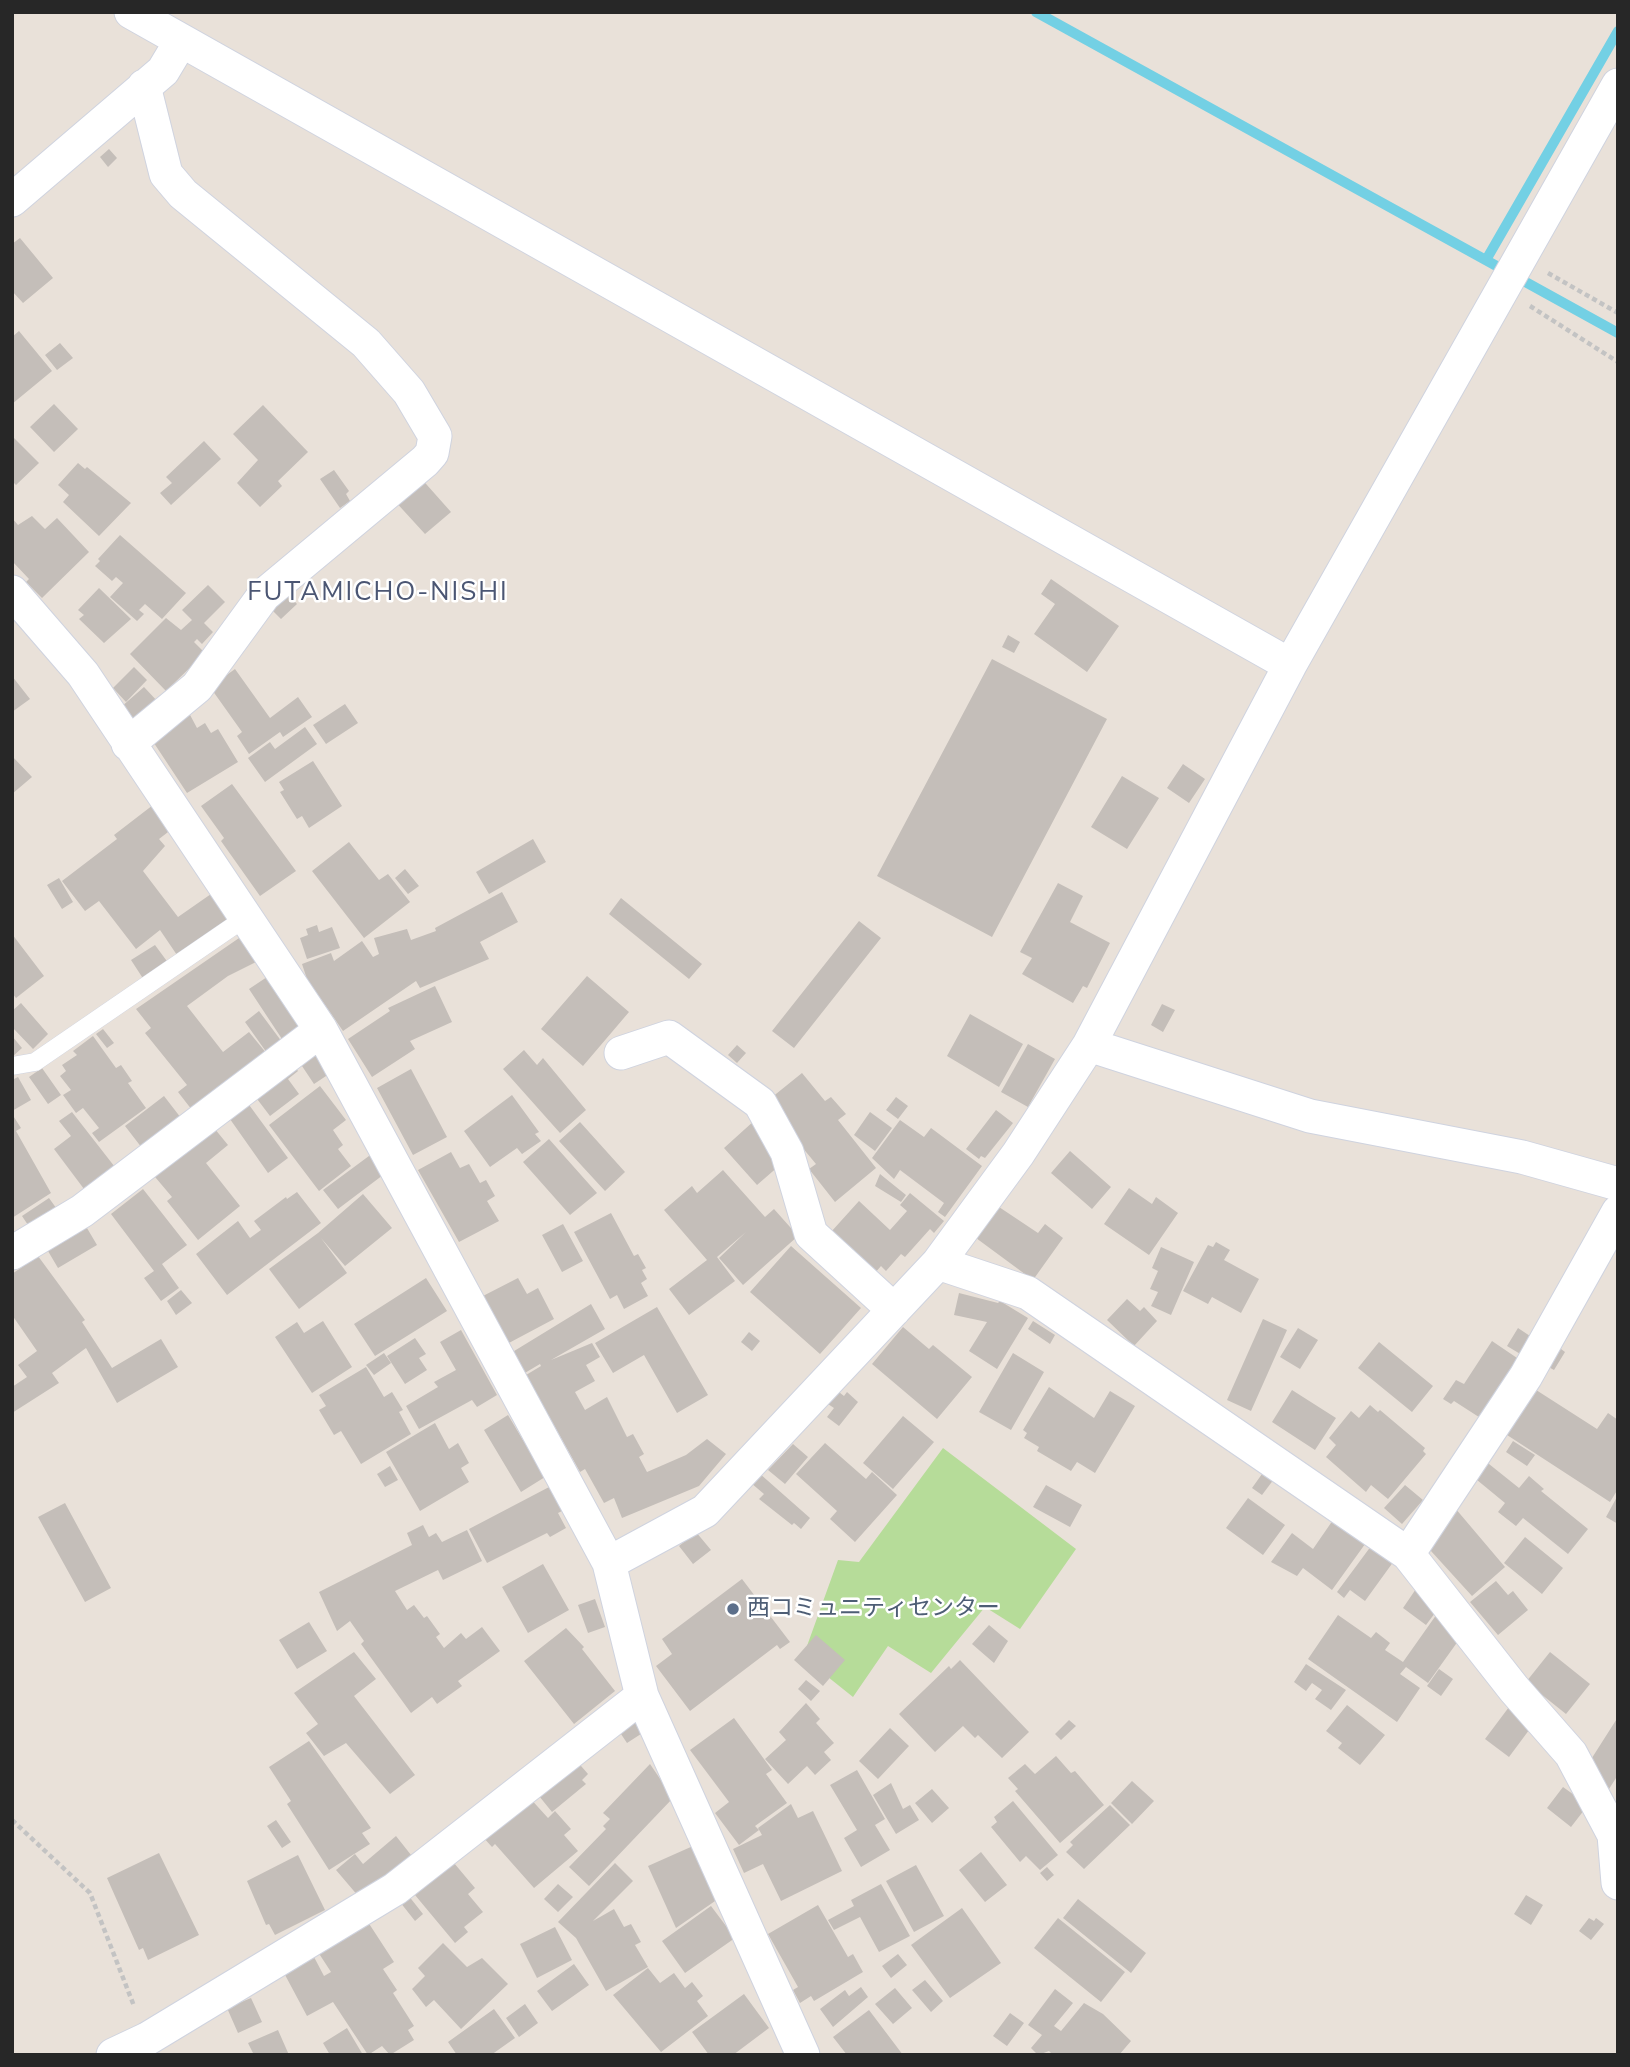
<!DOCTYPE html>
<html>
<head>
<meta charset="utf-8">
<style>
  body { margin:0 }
  #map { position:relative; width:1630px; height:2067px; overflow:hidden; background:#e9e1d9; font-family:"Nunito Sans",sans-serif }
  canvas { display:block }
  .frame { position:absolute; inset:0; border:14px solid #272727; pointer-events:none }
</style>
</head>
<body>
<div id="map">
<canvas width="1630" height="2067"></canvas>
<div class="frame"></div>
</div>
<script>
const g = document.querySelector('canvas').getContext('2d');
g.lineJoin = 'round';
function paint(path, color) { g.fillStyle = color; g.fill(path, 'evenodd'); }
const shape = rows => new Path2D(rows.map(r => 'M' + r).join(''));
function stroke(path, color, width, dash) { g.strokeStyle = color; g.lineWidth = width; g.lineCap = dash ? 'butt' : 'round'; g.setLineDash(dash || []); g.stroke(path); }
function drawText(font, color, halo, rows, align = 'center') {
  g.font = font + ' "Nunito Sans","Noto Sans JP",sans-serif'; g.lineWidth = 5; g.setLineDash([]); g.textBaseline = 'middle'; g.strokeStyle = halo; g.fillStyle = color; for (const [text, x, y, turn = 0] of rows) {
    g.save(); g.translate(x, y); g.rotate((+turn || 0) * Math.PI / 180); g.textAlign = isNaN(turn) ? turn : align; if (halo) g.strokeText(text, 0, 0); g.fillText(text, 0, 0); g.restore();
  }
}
paint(shape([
  [943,1448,1076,1549,1020,1629,985,1607,931,1673,888,1646,853,1697,803,1657,838,1560,859,1562]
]), '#b6dc99');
stroke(shape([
  [1036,12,1618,333],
  [1486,260,1618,31]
]), '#73d0e4', 10);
paint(shape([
  [109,149,117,158,108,167,100,157],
  [20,238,53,278,23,303,12,291,12,244],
  [19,331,52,371,12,404,12,337],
  [60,343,73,358,57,370,45,355],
  [54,404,78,429,54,452,30,427],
  [263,405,308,452,278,481,282,486,260,507,237,483,258,460,233,434],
  [12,436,39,463,16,485,12,481],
  [204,441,221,459,171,505,160,493,172,483,166,477],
  [78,463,85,469,87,467,131,503,99,536,63,502,69,495,58,485],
  [334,470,349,491,346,494,350,501,340,508,320,479],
  [419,476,451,512,425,534,393,499],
  [32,516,45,529,57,518,89,552,42,598,26,582,29,579,12,561,12,518,18,525],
  [120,535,186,593,162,619,145,604,139,610,144,614,137,621,110,597,123,583,116,577,112,581,95,566,100,561,98,559],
  [1051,579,1119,626,1087,672,1034,634,1055,604,1041,594],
  [208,585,225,602,204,623,213,632,202,644,197,639,194,642,205,653,166,691,130,654,166,618,181,630,192,620,182,610],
  [99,588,131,619,104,643,79,619,84,615,78,610],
  [284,590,297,604,281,619,268,606],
  [1008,635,1020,642,1014,653,1002,647],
  [992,659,1107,719,992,937,877,876],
  [134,667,147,680,126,702,113,688],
  [235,669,270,718,298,697,312,717,283,737,280,732,249,754,237,736,242,732,210,687],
  [12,676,30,699,12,712],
  [144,687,159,703,136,723,121,707],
  [345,704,358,723,326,744,313,725],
  [189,713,197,728,205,723,211,733,218,729,238,762,187,793,150,737],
  [305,727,317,744,265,782,248,758,270,742,275,749],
  [12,756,32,777,12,794],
  [313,761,342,806,309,828,302,816,297,819,280,792,284,790,279,782],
  [1183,764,1205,779,1189,803,1167,788],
  [1122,776,1159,798,1127,849,1091,827],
  [232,784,296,871,260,896,221,841,224,838,201,806],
  [153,805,172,829,159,839,165,846,143,871,178,917,211,894,231,923,179,958,160,930,136,949,99,901,85,911,62,881,117,839,114,835],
  [533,839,546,862,489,894,476,872],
  [349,842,379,880,388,874,410,902,364,938,312,871],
  [405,869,419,886,408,894,395,878],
  [59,878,73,902,62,909,47,885],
  [1058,883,1083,896,1070,922,1110,943,1087,988,1083,986,1073,1003,1022,974,1032,958,1020,952],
  [502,892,518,922,480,942,489,959,420,988,416,981,343,1031,307,979,302,964,331,953,334,961,362,941,373,957,379,954,374,938,407,929,411,940,436,931,435,928],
  [621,898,702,964,689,979,609,914],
  [859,921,881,938,794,1048,772,1031],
  [317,925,319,932,332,927,340,948,307,959,300,938,308,935,306,929],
  [12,934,44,976,16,998,12,993],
  [242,936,258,961,228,976,187,1006,223,1052,249,1032,267,1054,192,1110,178,1092,187,1085,145,1033,151,1028,136,1009],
  [155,945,169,964,144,980,131,960],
  [270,975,303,1025,282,1039,249,989],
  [587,976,629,1012,583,1066,541,1029],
  [435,986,452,1022,410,1041,415,1049,372,1077,348,1039,390,1011,388,1008],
  [21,1003,48,1034,33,1049,12,1027,12,1011],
  [1162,1004,1175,1010,1163,1032,1151,1025],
  [259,1011,282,1042,267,1053,245,1022],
  [970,1014,1023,1044,999,1087,947,1056],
  [103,1029,114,1043,107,1048,96,1034],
  [12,1036,22,1048,12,1057],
  [93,1036,116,1068,121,1065,132,1081,128,1083,146,1108,99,1142,92,1133,99,1128,83,1108,76,1113,63,1095,71,1090,60,1076,66,1071,62,1065,77,1055,73,1051],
  [314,1044,332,1072,314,1084,296,1057],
  [1028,1044,1055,1059,1028,1107,1001,1092],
  [737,1045,746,1053,737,1063,728,1055],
  [524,1050,537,1065,543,1058,586,1110,560,1133,503,1069],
  [290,1061,298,1071,288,1079,299,1094,270,1116,251,1091],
  [42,1068,61,1095,48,1104,29,1077],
  [411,1069,447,1137,413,1155,377,1088],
  [802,1073,825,1101,831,1097,846,1114,838,1120,876,1168,835,1202,809,1169,816,1164,777,1117,771,1098],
  [18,1077,31,1100,12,1111,12,1080],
  [320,1086,346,1120,333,1130,343,1145,338,1149,351,1166,319,1191,269,1125],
  [512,1095,539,1132,535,1134,541,1141,522,1154,517,1148,490,1167,464,1131],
  [164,1096,181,1118,142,1148,125,1126],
  [896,1097,908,1106,898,1119,886,1110],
  [244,1098,288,1158,268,1173,225,1112],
  [996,1110,1013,1123,985,1158,981,1156,979,1159,966,1149],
  [72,1112,118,1171,87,1193,54,1149,71,1136,59,1121],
  [870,1112,892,1128,875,1151,854,1135],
  [12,1114,21,1128,16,1131,51,1193,12,1218],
  [755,1120,780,1165,757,1185,724,1148],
  [900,1120,924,1137,931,1128,982,1166,945,1217,938,1212,944,1203,900,1170,894,1179,872,1158],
  [580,1122,625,1172,605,1191,559,1141],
  [210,1123,228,1145,206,1163,240,1206,198,1240,167,1201,172,1197,150,1171],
  [549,1139,597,1193,570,1215,523,1162],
  [1070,1151,1111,1187,1092,1209,1051,1173],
  [451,1152,460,1168,469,1164,480,1183,486,1180,495,1196,487,1201,499,1221,459,1242,418,1170],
  [373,1153,387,1172,338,1209,323,1190],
  [723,1170,765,1217,774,1209,798,1236,743,1285,719,1258,746,1232,717,1257,735,1281,689,1315,669,1289,707,1260,664,1210,692,1186,697,1193],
  [880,1174,906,1195,901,1202,875,1186],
  [1129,1188,1152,1204,1156,1197,1178,1213,1149,1255,1104,1224],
  [143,1189,187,1245,162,1264,179,1288,161,1301,144,1278,154,1271,111,1214],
  [297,1192,321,1223,227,1295,196,1254,238,1221,250,1238,261,1230,254,1221,286,1197,287,1199],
  [910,1193,944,1221,934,1233,930,1229,905,1257,901,1254,886,1271,881,1266,875,1273,831,1232,859,1201,890,1230,907,1211,900,1205],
  [363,1194,392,1228,345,1266,321,1238,347,1273,299,1309,269,1269,318,1233],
  [49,1198,59,1212,32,1231,22,1216],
  [999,1207,1038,1233,1045,1224,1063,1238,1033,1280,976,1238],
  [611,1213,634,1256,638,1254,646,1268,642,1270,647,1279,641,1283,648,1296,624,1309,617,1295,610,1299,574,1232],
  [84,1223,97,1245,58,1268,45,1246],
  [563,1224,583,1261,562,1272,542,1235],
  [1216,1242,1230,1250,1224,1260,1259,1279,1241,1313,1212,1297,1208,1304,1183,1291,1208,1245,1213,1247],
  [791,1246,861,1308,820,1354,750,1292],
  [1161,1247,1194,1262,1171,1315,1151,1306,1158,1292,1150,1289,1158,1271,1152,1268],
  [38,1256,85,1320,82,1322,112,1368,161,1339,178,1367,117,1403,86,1348,52,1373,59,1383,12,1413,12,1387,27,1377,18,1365,37,1351,12,1315,12,1274],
  [426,1278,447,1311,375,1356,354,1324],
  [518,1278,527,1294,538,1288,554,1319,507,1344,481,1297],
  [181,1290,192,1303,176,1315,167,1301],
  [959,1293,998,1303,1000,1301,1028,1318,997,1369,969,1351,987,1322,954,1315],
  [1127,1299,1140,1311,1144,1307,1157,1321,1134,1346,1107,1320],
  [591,1304,605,1329,551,1360,592,1343,600,1357,586,1365,595,1381,575,1392,585,1410,607,1397,627,1437,633,1434,644,1454,639,1457,647,1472,686,1455,707,1439,726,1454,699,1486,622,1518,614,1498,604,1503,585,1469,580,1472,526,1375,541,1366,540,1364,518,1377,506,1356],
  [657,1307,708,1395,677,1413,644,1355,613,1373,595,1343],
  [1263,1319,1287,1330,1251,1411,1227,1400],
  [323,1321,352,1367,312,1393,275,1337,297,1322,304,1333],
  [1033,1321,1055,1335,1050,1344,1028,1329],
  [903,1327,929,1349,933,1345,972,1377,937,1419,872,1364],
  [1298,1328,1318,1340,1300,1369,1280,1357],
  [1518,1328,1533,1338,1522,1355,1507,1346],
  [461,1330,497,1395,477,1407,472,1400,419,1429,406,1406,438,1387,434,1382,456,1370,440,1342],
  [749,1332,760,1341,752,1351,741,1342],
  [415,1338,426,1354,419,1358,427,1370,405,1384,387,1356],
  [1492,1341,1520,1360,1482,1419,1454,1401,1451,1404,1443,1399,1456,1380,1464,1384],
  [1379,1342,1433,1386,1412,1412,1358,1368],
  [1557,1346,1565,1352,1554,1370,1545,1365],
  [384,1353,391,1363,374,1375,366,1365],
  [1013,1353,1044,1372,1011,1430,979,1412],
  [366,1367,384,1397,392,1392,403,1410,399,1412,411,1434,361,1464,341,1431,334,1435,319,1410,326,1406,319,1395],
  [1049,1387,1094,1418,1110,1391,1135,1406,1095,1473,1077,1462,1071,1471,1037,1451,1039,1447,1024,1438,1027,1433,1023,1430],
  [1533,1388,1597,1429,1608,1413,1618,1420,1618,1489,1610,1502,1504,1433],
  [835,1389,844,1396,847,1392,858,1402,839,1426,827,1417,834,1408,825,1402],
  [1292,1390,1336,1418,1315,1450,1272,1422],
  [1370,1405,1378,1412,1380,1410,1425,1448,1423,1451,1426,1454,1388,1499,1371,1485,1366,1492,1326,1457,1336,1445,1329,1438,1351,1411,1359,1418],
  [508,1415,545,1477,521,1492,484,1430],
  [903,1416,934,1442,893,1489,863,1463],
  [435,1423,449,1449,458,1443,469,1463,461,1468,469,1482,420,1511,386,1452],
  [1513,1441,1535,1455,1527,1466,1506,1452],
  [825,1443,866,1479,872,1472,897,1495,855,1542,830,1519,837,1511,796,1474],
  [793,1444,808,1457,785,1484,768,1470],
  [1484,1460,1519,1488,1529,1476,1544,1489,1541,1491,1588,1529,1568,1554,1523,1518,1516,1526,1498,1512,1505,1503,1471,1475],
  [390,1466,398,1480,385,1487,377,1474],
  [1267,1467,1277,1475,1262,1495,1252,1488],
  [759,1473,810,1518,801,1529,794,1523,792,1525,759,1499,764,1494,751,1483],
  [1046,1485,1082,1505,1070,1527,1033,1507],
  [1405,1485,1423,1500,1402,1524,1384,1508],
  [551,1486,564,1510,558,1513,566,1528,550,1537,547,1533,487,1563,469,1529],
  [1618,1495,1618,1524,1606,1517],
  [1248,1498,1285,1525,1263,1555,1226,1528],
  [65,1503,111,1588,85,1602,38,1517],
  [1455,1508,1505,1567,1472,1596,1421,1540],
  [1333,1520,1373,1533,1332,1590,1303,1568,1297,1576,1271,1562,1292,1533,1313,1549],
  [423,1525,429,1537,436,1533,442,1542,467,1530,482,1561,443,1580,438,1570,395,1591,407,1610,414,1605,424,1618,427,1616,440,1634,436,1637,444,1648,461,1633,466,1639,482,1627,500,1651,458,1681,462,1686,437,1704,432,1697,411,1713,361,1644,364,1641,350,1621,337,1631,319,1592,412,1545,407,1533],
  [696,1532,711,1550,693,1564,679,1546],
  [1525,1537,1563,1568,1542,1594,1504,1563],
  [1377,1538,1399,1554,1365,1601,1350,1590,1344,1598,1337,1592],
  [543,1564,569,1610,528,1633,502,1587],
  [742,1579,790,1642,780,1649,777,1645,690,1711,656,1666,672,1654,662,1639],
  [1496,1581,1508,1595,1513,1591,1528,1610,1498,1635,1470,1602],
  [1420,1583,1444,1601,1426,1625,1403,1608],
  [595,1599,605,1627,588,1633,578,1605],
  [1439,1611,1466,1630,1428,1683,1406,1667,1400,1674,1420,1688,1397,1722,1308,1659,1338,1615,1371,1638,1376,1632,1390,1643,1385,1650,1403,1662],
  [309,1622,327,1651,297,1669,279,1640],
  [989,1625,1008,1641,994,1663,972,1644],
  [566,1628,584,1647,582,1649,615,1691,574,1724,524,1661],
  [816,1635,845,1660,823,1686,794,1660],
  [354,1652,376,1679,354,1696,415,1775,390,1794,346,1743,324,1756,306,1733,318,1724,294,1693],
  [1550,1652,1590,1684,1566,1714,1526,1682],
  [960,1660,1029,1732,1002,1758,978,1735,975,1738,963,1726,935,1752,899,1714,949,1666,951,1669],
  [1306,1664,1346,1690,1331,1710,1315,1699,1322,1690,1312,1683,1306,1691,1294,1682],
  [1439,1669,1453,1679,1441,1696,1427,1686],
  [806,1680,820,1691,811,1701,798,1689],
  [806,1703,820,1719,816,1723,834,1743,824,1752,831,1760,815,1775,807,1766,788,1784,765,1759,786,1740,779,1732],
  [1512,1703,1535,1722,1509,1757,1485,1739],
  [1347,1705,1385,1735,1360,1765,1338,1748,1342,1743,1326,1731],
  [634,1717,644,1732,627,1743,617,1728],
  [1618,1717,1618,1779,1616,1778,1609,1789,1590,1761],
  [734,1718,772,1770,766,1774,787,1803,755,1826,759,1830,739,1845,715,1813,729,1802,690,1750],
  [1069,1720,1076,1726,1061,1740,1055,1734],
  [890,1728,909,1746,878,1779,859,1761],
  [309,1741,371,1828,362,1833,370,1844,329,1870,287,1804,291,1801,269,1767],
  [1056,1756,1071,1773,1075,1771,1104,1805,1060,1843,1015,1791,1018,1789,1008,1778,1025,1764,1035,1774],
  [575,1759,588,1774,582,1780,586,1784,552,1812,535,1791],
  [650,1764,673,1798,589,1886,569,1867,606,1829,603,1826,610,1819,603,1813],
  [857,1770,885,1819,875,1825,890,1850,861,1867,844,1838,857,1830,830,1785],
  [1132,1781,1154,1801,1132,1824,1111,1803],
  [891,1783,903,1809,910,1805,919,1820,896,1834,873,1795],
  [1563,1787,1588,1805,1571,1827,1547,1808],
  [932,1789,949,1808,932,1823,915,1803],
  [528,1796,548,1818,555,1811,571,1829,564,1835,578,1851,534,1888,495,1844,492,1847,482,1836],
  [1013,1801,1058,1855,1040,1870,1026,1856,1020,1862,991,1827,997,1822,994,1817],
  [791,1804,798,1818,813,1811,842,1871,781,1901,763,1864,744,1873,733,1849,762,1835,758,1828],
  [1110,1805,1130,1825,1084,1869,1066,1852,1073,1845,1070,1842],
  [276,1820,291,1842,282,1848,267,1826],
  [396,1836,415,1860,359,1897,336,1870,355,1854,363,1864],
  [693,1846,718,1899,676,1928,648,1866],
  [981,1852,1007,1885,985,1902,959,1870],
  [159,1853,199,1935,148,1960,143,1948,139,1950,107,1878],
  [298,1855,325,1910,275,1935,269,1924,266,1925,247,1881],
  [454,1863,475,1888,468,1894,483,1912,464,1927,468,1932,455,1943,415,1895],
  [615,1863,633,1881,593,1921,614,1909,624,1927,631,1924,641,1942,635,1945,648,1967,606,1991,576,1938,558,1922],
  [916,1865,944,1916,914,1932,886,1881],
  [1047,1867,1054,1875,1047,1881,1040,1873],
  [558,1884,573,1897,558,1912,544,1899],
  [881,1884,910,1936,879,1952,860,1917,834,1930,828,1920,854,1906,851,1900],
  [408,1895,423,1914,415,1921,400,1902],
  [1526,1895,1543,1905,1531,1925,1514,1914],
  [1078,1899,1146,1953,1131,1973,1063,1918],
  [818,1905,848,1957,853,1954,863,1972,814,2001,811,1996,800,2003,793,1990,798,1987,768,1934],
  [711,1906,735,1938,685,1973,662,1941],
  [962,1908,1001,1963,950,1998,911,1945],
  [1058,1918,1125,1972,1101,2002,1034,1948],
  [1589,1918,1594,1921,1596,1918,1604,1924,1591,1940,1579,1931],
  [366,1919,394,1962,383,1969,397,1990,393,1993,414,2026,408,2030,414,2040,390,2055,382,2046,368,2055,333,2002,307,2016,284,1973,314,1957,324,1976,331,1972,318,1952],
  [555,1927,572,1960,537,1978,520,1944],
  [443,1943,467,1967,482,1958,508,1984,461,2029,434,2000,426,2007,412,1989,425,1976,418,1968],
  [898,1954,907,1965,891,1978,882,1966],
  [574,1964,589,1985,552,2011,537,1991],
  [648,1968,660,1983,674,1973,685,1988,692,1982,703,1996,697,2001,708,2016,661,2052,613,1995],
  [925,1980,943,2001,931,2012,912,1990],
  [861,1987,868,1997,833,2027,820,2009,845,1990,849,1996],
  [895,1988,912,2008,893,2024,875,2004],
  [1055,1989,1073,2003,1054,2026,1061,2031,1084,2003,1103,2014,1131,2041,1119,2055,1053,2055,1049,2051,1038,2055,1031,2048,1042,2035,1028,2025],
  [744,1994,769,2028,733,2055,709,2055,692,2032],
  [251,1998,262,2022,238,2033,227,2008],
  [525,2004,538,2023,519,2037,506,2018],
  [494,2009,515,2038,491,2055,457,2055,448,2042],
  [869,2010,903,2055,847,2055,833,2037],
  [1010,2013,1024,2023,1007,2046,993,2036],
  [347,2028,363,2055,330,2055,323,2043],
  [278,2030,289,2055,254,2055,248,2043]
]), '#c4beb9');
const lane = shape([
  [12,1066,35,1062,245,918]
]);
const street = shape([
  [131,12,1290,665],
  [12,200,163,71,181,41],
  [12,592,83,674,321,1030,609,1563,642,1696,803,2055],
  [128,744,197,687,264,595,425,461,432,453,435,436,409,392,366,343,183,194,166,174,144,86],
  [1089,1045,1310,1116,1522,1157,1618,1184],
  [621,1053,669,1037,760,1103,787,1152,811,1234,894,1310],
  [12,1253,82,1211,321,1030],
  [938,1263,1028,1293,1408,1554,1514,1689,1571,1754,1614,1835,1618,1883],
  [1408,1554,1526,1376,1618,1212],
  [609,1563,705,1511,938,1263,1018,1154,1089,1045,1290,665,1618,85],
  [113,2055,147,2039,395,1889,642,1696]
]);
stroke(lane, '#cfd3df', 19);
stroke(street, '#cfd3df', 35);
stroke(shape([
  [1548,273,1618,313],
  [1530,306,1618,362],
  [12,1820,90,1893,134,2006]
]), '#c3c3c3', 4.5, [5, 3.5]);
stroke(lane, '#fff', 18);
stroke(street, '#fff', 33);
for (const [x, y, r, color] of [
  [733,1609,7,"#5c6f8a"]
]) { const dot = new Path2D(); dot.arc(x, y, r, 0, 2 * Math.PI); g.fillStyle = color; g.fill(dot); stroke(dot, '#fff', 2.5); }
drawText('23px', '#4e5e75', '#fff', [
  ["西コミュニティセンター",747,1609]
], 'left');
g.letterSpacing = '2px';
drawText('26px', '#4b5673', '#fff', [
  ["FUTAMICHO-NISHI",378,594]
]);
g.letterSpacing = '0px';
</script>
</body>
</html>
